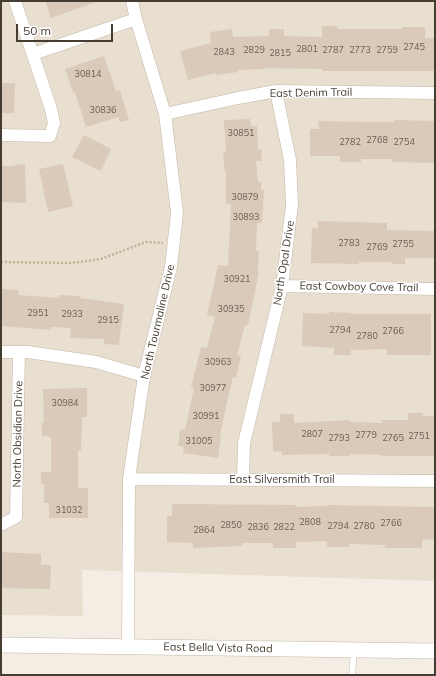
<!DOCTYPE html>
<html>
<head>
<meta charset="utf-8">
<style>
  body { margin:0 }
  #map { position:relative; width:436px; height:676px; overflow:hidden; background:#f3ede3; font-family:Mulish,sans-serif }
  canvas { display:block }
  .frame { position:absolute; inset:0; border:2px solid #463d32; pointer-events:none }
  .scale { position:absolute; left:16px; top:24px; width:97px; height:18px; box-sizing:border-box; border:2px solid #463d32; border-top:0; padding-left:5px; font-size:12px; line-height:14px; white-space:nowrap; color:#463d32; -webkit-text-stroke:3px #fff; paint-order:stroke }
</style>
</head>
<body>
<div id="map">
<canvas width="436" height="676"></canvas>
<div class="frame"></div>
<div class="scale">50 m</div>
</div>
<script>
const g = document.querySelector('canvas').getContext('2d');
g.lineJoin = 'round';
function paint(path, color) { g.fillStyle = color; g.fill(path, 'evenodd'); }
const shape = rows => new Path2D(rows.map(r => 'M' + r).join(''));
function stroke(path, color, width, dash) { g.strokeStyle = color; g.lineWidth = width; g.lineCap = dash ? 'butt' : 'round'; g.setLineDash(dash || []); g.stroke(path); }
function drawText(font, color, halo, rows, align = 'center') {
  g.font = font + ' Mulish,sans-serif'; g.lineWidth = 3; g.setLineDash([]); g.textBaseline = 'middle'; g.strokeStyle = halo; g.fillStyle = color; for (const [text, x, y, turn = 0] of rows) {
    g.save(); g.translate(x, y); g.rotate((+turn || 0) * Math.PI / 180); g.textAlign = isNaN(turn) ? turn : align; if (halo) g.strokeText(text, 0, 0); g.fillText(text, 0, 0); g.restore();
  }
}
paint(shape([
  [1,1,393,1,435,2,435,581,82,570,83,616,1,615]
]), '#e8dfd0');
paint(shape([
  [45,1,96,1,96,2,51,18],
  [322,26,337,26,337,29,402,29,402,27,425,27,425,38,435,38,435,71,322,71,322,69,265,68,265,69,237,70,238,72,216,75,215,73,188,80,180,51,211,43,210,32,232,29,233,37,269,36,269,29,284,29,284,36,322,37],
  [104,56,116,91,120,90,129,120,120,122,118,117,86,127,75,92,73,92,65,69],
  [1,83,15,83,14,113,1,113],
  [250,119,251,126,257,126,258,149,261,149,262,161,256,161,258,182,261,182,261,190,264,190,262,223,257,223,256,251,259,251,258,272,259,272,248,325,245,325,237,355,241,356,236,378,233,377,227,402,220,435,221,436,218,458,183,453,184,447,178,446,180,429,185,430,194,388,191,387,201,347,207,348,215,317,207,315,218,265,228,266,231,204,226,204,226,173,225,173,223,152,226,152,224,120],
  [394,120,435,121,435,163,392,162,392,159,361,159,361,162,340,162,340,156,310,156,310,129,319,129,318,121,366,122,394,122],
  [84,135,111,149,101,171,72,157],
  [25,164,26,203,1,202,1,166,14,166,14,165],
  [63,164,73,206,48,212,39,169],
  [318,221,387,223,387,230,435,231,435,258,405,258,405,264,392,264,392,262,359,262,359,264,311,263,312,228,318,228],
  [2,289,19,290,18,295,59,298,59,295,80,296,80,298,124,304,119,345,104,344,104,339,70,338,71,328,51,327,51,330,1,326],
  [329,312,351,313,351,314,431,314,431,355,387,355,387,349,351,350,351,355,334,355,334,348,302,346,303,313,329,314],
  [87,388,87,417,82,417,81,451,78,451,78,488,88,488,88,518,49,518,49,503,44,503,44,484,41,484,41,472,51,472,51,437,42,436,42,422,44,423,43,389],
  [408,413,423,413,423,416,435,416,435,456,382,456,382,455,350,454,350,456,329,456,329,454,282,455,281,451,273,452,272,422,280,422,280,414,294,414,294,423,350,420,350,422,382,423,382,420,408,420],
  [172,504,296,505,296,507,327,506,327,505,435,507,435,539,422,540,422,548,385,548,385,545,349,544,349,547,327,547,327,541,296,542,296,548,273,548,273,543,242,543,242,546,193,548,193,543,167,542,167,516,172,516],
  [1,552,41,554,41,565,51,565,50,589,1,588]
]), '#d9caba');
const service = shape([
  [352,675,354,650]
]);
const minor = shape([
  [33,54,136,19],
  [165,114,238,98,276,91,435,93],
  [1,135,50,136,54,123,51,109,15,1],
  [282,286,435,289],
  [1,352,28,352,96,362,144,376],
  [129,479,435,481],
  [243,479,244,443,282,286,292,205,290,160,276,91],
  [1,524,3,524,16,517,19,352],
  [128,647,129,479,144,376,171,267,177,213,165,114,136,19,132,1]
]);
const tertiary = shape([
  [1,645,435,651]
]);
stroke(service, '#c3b7a7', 7);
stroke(minor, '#c3b7a7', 13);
stroke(tertiary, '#c3b7a7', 16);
stroke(shape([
  [1,262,69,263,88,261,101,259,146,242,163,243]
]), '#c3af94', 2.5, [2, 2]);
stroke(service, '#fff', 6);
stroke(minor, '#fff', 12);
stroke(tertiary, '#fff', 15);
drawText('9px', '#6b6054', null, [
  ["2745",414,47],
  ["2801",307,49],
  ["2829",254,50],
  ["2787",333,50],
  ["2773",360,50],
  ["2759",387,50],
  ["2843",224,52],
  ["2815",280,53],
  ["30814",88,74],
  ["30836",103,110],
  ["30851",241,133],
  ["2768",377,140],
  ["2782",350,142],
  ["2754",404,142],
  ["30879",245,197],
  ["30893",246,217],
  ["2783",349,243],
  ["2755",403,244],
  ["2769",377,247],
  ["30921",237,279],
  ["30935",231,309],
  ["2951",38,313],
  ["2933",72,314],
  ["2915",108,320],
  ["2794",340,330],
  ["2766",393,331],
  ["2780",367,336],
  ["30963",218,362],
  ["30977",213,388],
  ["30984",65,403],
  ["30991",206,416],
  ["2807",312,434],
  ["2779",366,435],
  ["2751",419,436],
  ["2793",339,438],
  ["2765",393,438],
  ["31005",199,441],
  ["31032",69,510],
  ["2808",310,522],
  ["2766",391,523],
  ["2850",231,525],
  ["2794",338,526],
  ["2780",364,526],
  ["2836",258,527],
  ["2822",284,527],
  ["2864",204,530]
]);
drawText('11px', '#463d32', '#fff', [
  ["East Denim Trail",311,93,-1],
  ["North Opal Drive",284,263,-81],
  ["East Cowboy Cove Trail",359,287,1],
  ["North Tourmaline Drive",158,322,-77],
  ["North Obsidian Drive",18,434,-89],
  ["East Silversmith Trail",282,480],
  ["East Bella Vista Road",218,648,1]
]);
</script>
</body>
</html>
